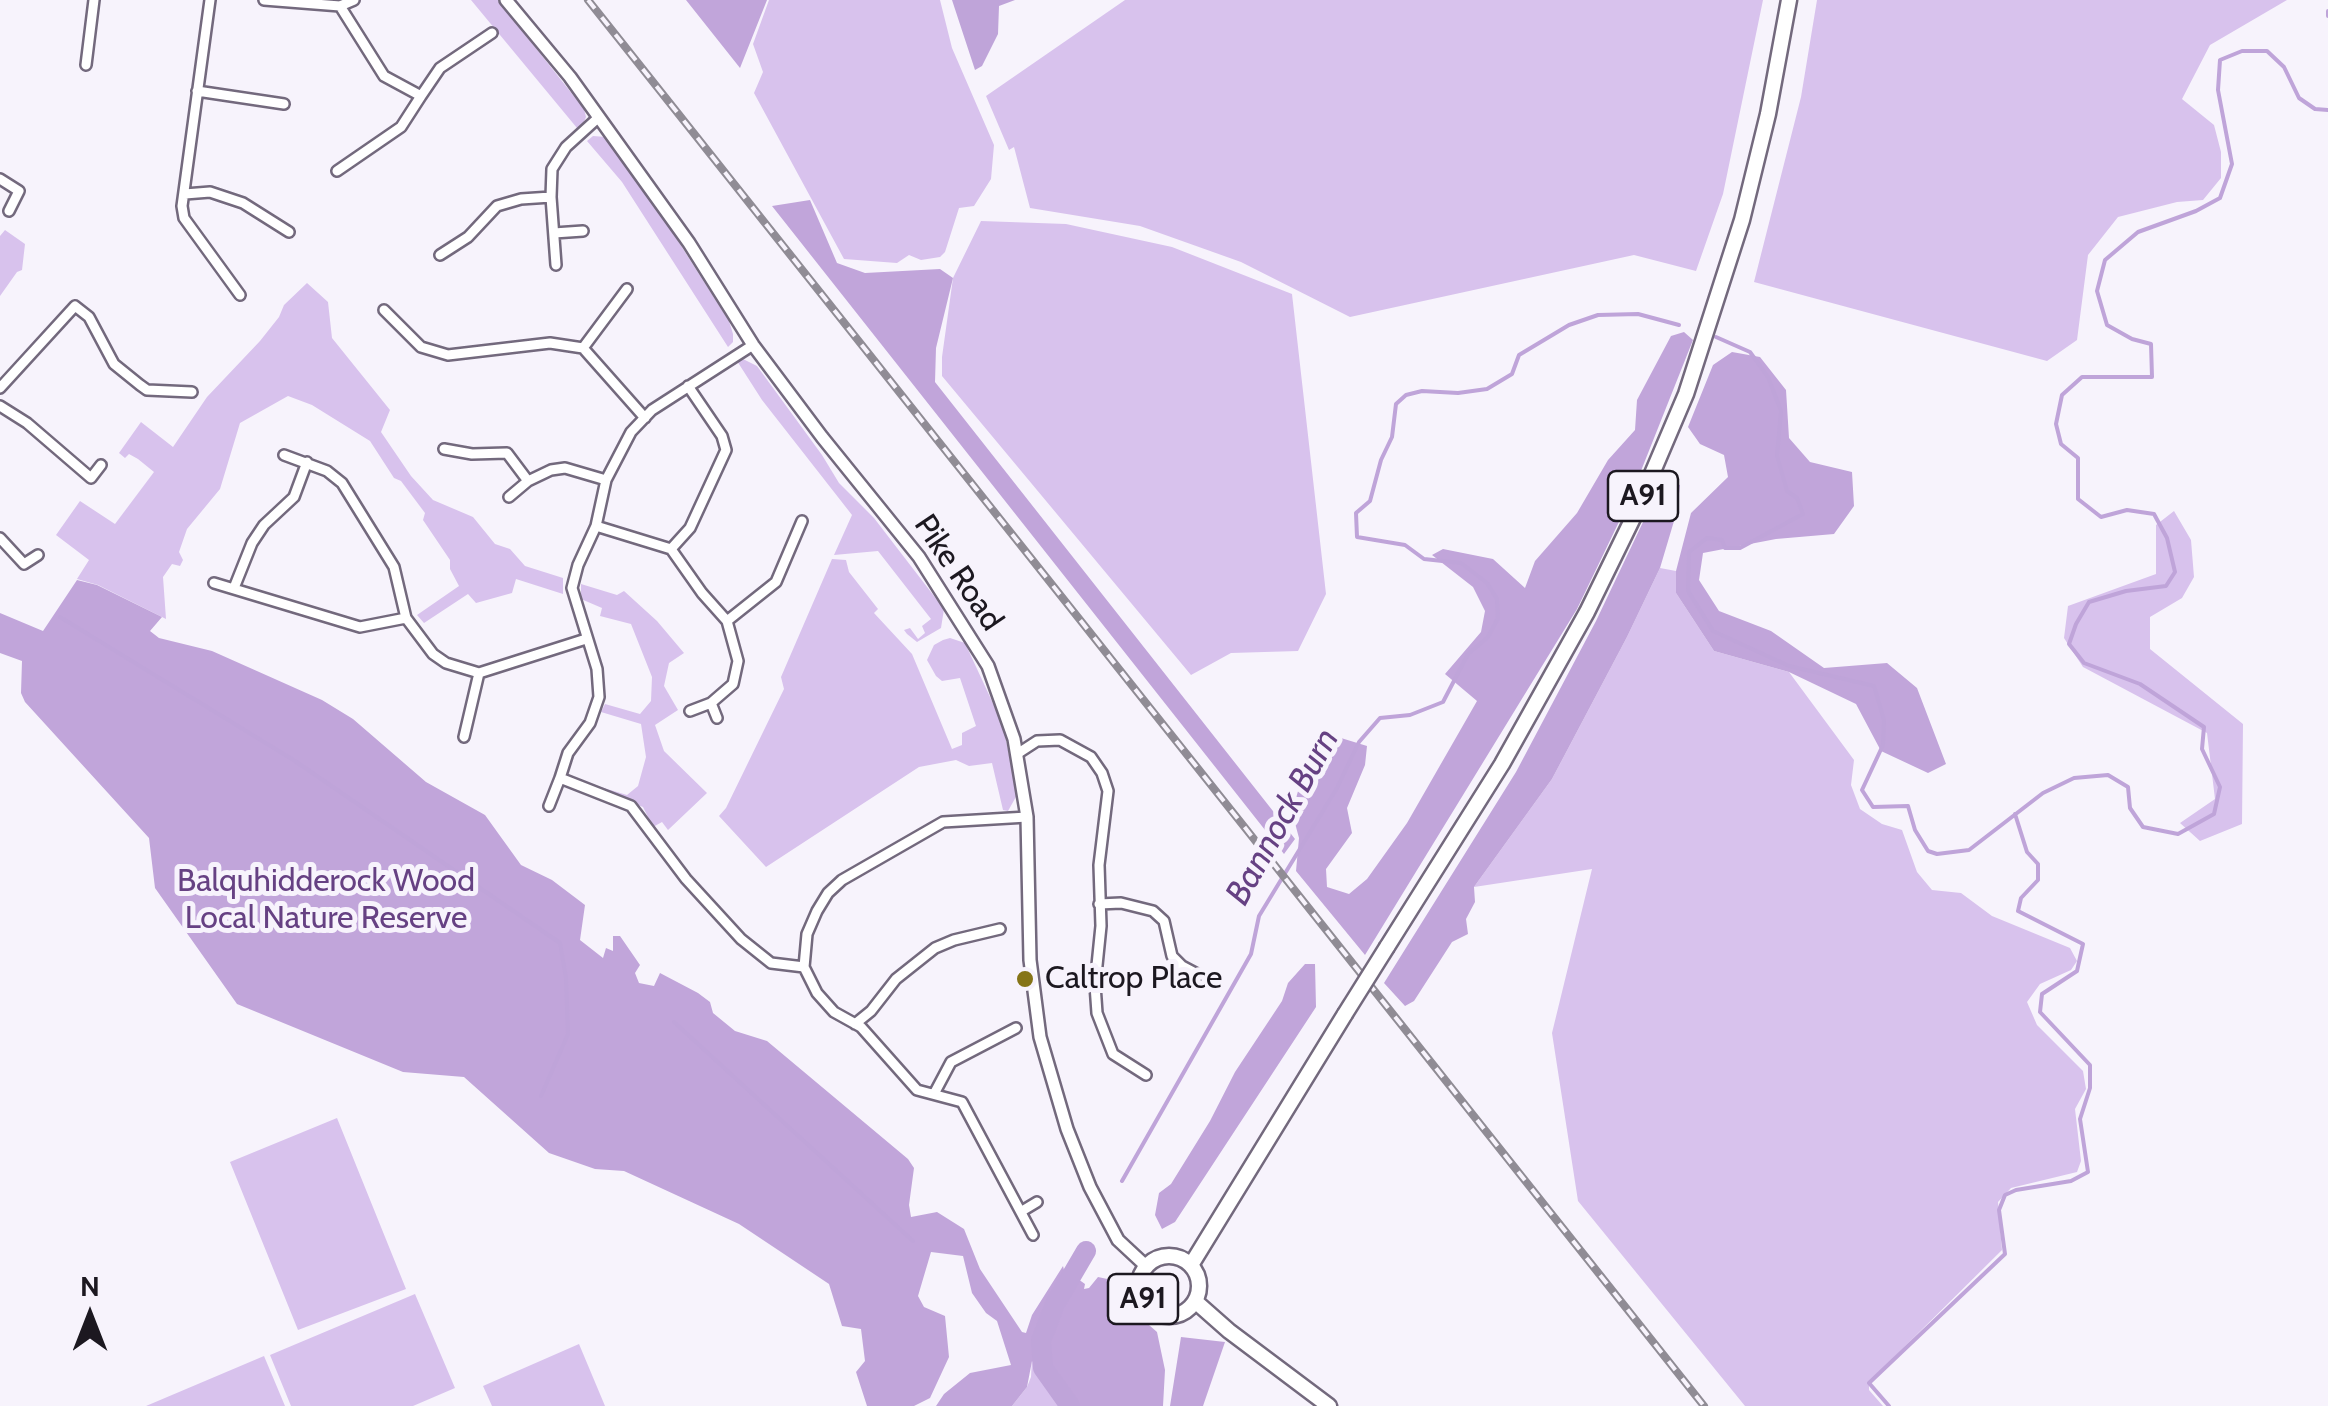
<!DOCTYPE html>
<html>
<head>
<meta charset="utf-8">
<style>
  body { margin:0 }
  #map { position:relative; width:2328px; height:1406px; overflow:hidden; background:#f7f3fc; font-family:Cabin,sans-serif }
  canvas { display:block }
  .north { position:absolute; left:40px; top:1266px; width:100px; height:100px; -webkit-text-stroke:8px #f7f3fc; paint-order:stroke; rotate:0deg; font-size:28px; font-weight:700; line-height:40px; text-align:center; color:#1c1820 }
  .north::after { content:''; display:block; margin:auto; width:35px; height:45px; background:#1c1820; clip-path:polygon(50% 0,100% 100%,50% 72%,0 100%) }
</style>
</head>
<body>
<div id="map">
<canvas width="2328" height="1406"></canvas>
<div class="north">N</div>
</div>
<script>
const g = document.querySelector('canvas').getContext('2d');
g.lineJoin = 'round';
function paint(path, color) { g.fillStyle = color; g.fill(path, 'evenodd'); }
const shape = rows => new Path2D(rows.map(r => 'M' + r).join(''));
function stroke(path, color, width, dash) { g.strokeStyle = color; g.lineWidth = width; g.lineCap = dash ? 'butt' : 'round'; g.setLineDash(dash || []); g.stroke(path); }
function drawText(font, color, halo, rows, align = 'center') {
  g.font = font + ' Cabin,sans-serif'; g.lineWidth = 10; g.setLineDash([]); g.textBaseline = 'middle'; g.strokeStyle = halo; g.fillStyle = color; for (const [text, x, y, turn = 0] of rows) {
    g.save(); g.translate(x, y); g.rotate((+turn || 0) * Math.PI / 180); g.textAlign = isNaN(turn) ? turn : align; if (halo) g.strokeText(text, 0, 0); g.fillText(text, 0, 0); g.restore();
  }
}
paint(shape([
  [471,0,498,0,584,109,586,117,582,126,577,128],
  [769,0,940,0,952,48,994,145,991,179,974,206,959,208,945,252,940,257,921,260,909,255,897,263,844,259,754,93,763,72,753,44],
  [1125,0,1763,0,1723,194,1696,271,1634,255,1350,317,1241,262,1140,226,1030,208,1014,147,1009,150,986,96],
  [1817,0,2287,0,2210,45,2182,99,2214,125,2221,152,2221,178,2203,200,2177,202,2118,217,2088,255,2077,340,2047,361,1754,282,1801,97],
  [593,136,606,137,611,142,671,230,729,321,733,334,733,342,728,347,622,182,587,141],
  [981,221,1066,224,1172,247,1292,294,1326,594,1298,651,1231,653,1191,675,942,376,942,357,953,278],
  [5,230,25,244,22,270,17,272,0,296,0,236],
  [307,283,328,302,332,338,390,410,381,432,411,476,433,500,473,517,495,544,510,549,525,566,563,578,563,594,516,579,512,593,476,603,468,594,424,623,417,615,459,586,450,569,450,560,423,520,425,513,401,481,394,478,370,441,312,405,288,396,240,423,220,489,187,529,179,552,183,560,180,566,172,564,163,577,166,619,98,585,77,579,89,560,56,535,80,501,115,524,154,472,138,459,129,454,125,458,119,453,141,422,173,447,207,397,260,341,279,317,284,305],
  [741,358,757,366,822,455,839,483,874,518,944,609,941,628,917,642,907,634,904,630,910,628,918,639,925,633,922,626,931,619,878,551,834,555,852,515,762,400,737,361],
  [2174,511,2191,540,2194,577,2182,598,2150,617,2150,649,2243,724,2242,824,2200,841,2180,823,2215,799,2207,733,2083,667,2064,638,2068,606,2156,574,2156,525],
  [832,559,846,560,849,572,878,609,874,613,912,654,952,749,962,745,962,733,976,726,960,678,942,681,936,676,927,660,934,645,943,640,950,638,965,643,1003,725,1017,795,1008,811,1003,810,992,763,969,766,956,760,919,767,766,867,719,816,726,808,784,689,781,677],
  [1660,568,1676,571,1676,593,1714,651,1789,672,1854,760,1851,785,1860,809,1882,824,1902,830,1917,872,1932,890,1961,893,1992,916,2070,948,2077,961,2071,970,2040,984,2027,1002,2037,1025,2083,1071,2086,1089,2075,1109,2081,1161,2077,1172,2011,1188,1998,1202,2002,1250,1869,1382,1869,1390,1883,1406,1745,1406,1578,1201,1552,1033,1592,869,1474,887,1552,779,1627,637],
  [581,584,617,595,624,591,657,621,684,653,669,663,664,686,678,710,655,725,664,751,707,793,668,830,662,822,653,827,643,807,600,790,597,786,627,795,638,786,646,757,641,724,601,712,605,704,640,714,651,701,652,677,631,624,600,616,602,608,581,599],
  [337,1118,406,1289,298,1330,230,1162],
  [415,1294,455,1388,413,1406,291,1406,270,1355],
  [579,1344,605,1406,492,1406,483,1386],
  [264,1356,285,1406,146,1406],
  [1032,1360,1045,1372,1058,1395,1059,1406,1012,1406,1027,1387,1031,1377]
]), '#d8c2ed');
paint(shape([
  [686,0,767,0,740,68],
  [810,200,837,263,865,273,940,269,953,278,936,348,935,382,1295,839,1284,854,772,206],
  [1684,332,1693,340,1629,501,1577,609,1365,955,1296,871,1299,838,1292,812,1311,746,1341,738,1367,746,1365,765,1347,808,1352,833,1326,869,1327,887,1349,894,1367,879,1407,823,1477,701,1445,674,1481,632,1485,611,1473,587,1432,555,1443,549,1493,559,1525,588,1535,561,1577,513,1608,460,1635,430,1637,400,1671,336],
  [1732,352,1760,357,1786,390,1789,438,1810,462,1852,472,1854,506,1834,534,1776,539,1703,553,1699,580,1719,611,1771,631,1824,668,1887,663,1917,688,1946,764,1928,773,1881,751,1856,704,1789,672,1714,651,1676,593,1676,571,1691,513,1728,477,1724,455,1700,444,1688,427,1713,365],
  [1663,480,1680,485,1677,511,1660,568,1627,637,1552,779,1474,887,1475,902,1466,919,1468,934,1452,942,1414,1001,1405,1006,1384,983,1516,772,1596,621],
  [77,580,97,585,162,617,150,631,159,638,212,651,322,700,353,719,426,782,485,815,521,865,552,880,585,905,580,940,603,958,606,948,613,951,613,936,620,936,640,965,635,973,639,983,654,986,660,973,698,993,710,1002,713,1013,735,1031,767,1041,908,1159,914,1168,909,1205,911,1217,937,1212,964,1229,980,1269,1022,1332,1026,1333,1032,1315,1063,1266,1065,1274,1044,1309,1047,1311,1078,1279,1085,1284,1084,1289,1089,1288,1098,1277,1112,1280,1120,1287,1125,1304,1157,1332,1165,1370,1163,1406,1059,1406,1058,1394,1045,1372,1032,1361,1027,1387,1012,1406,936,1406,944,1394,970,1373,1011,1365,997,1321,986,1313,972,1293,963,1256,931,1252,918,1296,924,1307,945,1316,949,1357,930,1398,914,1406,867,1406,856,1372,865,1361,861,1329,842,1326,829,1284,739,1224,624,1171,595,1169,549,1153,464,1077,403,1072,237,1004,155,888,149,838,25,702,21,693,22,661,0,653,0,613,43,631],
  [1305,964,1315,964,1316,1007,1175,1222,1162,1229,1155,1215,1159,1193,1171,1184,1210,1121,1235,1072,1282,1001,1288,983],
  [1181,1337,1225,1342,1203,1406,1170,1406]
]), '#c1a5da');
paint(shape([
  [952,0,1015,0,999,6,998,34,982,66,975,70]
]), '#bfa4d9');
stroke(shape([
  [2328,11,2328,16],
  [1716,337,1750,352,1768,377,1781,411,1777,456,1787,491,1797,498,1803,514,1740,548,1725,548,1722,540,1707,538,1689,552,1688,591,1713,631,1789,666,1874,686,1884,720,1883,745,1862,790,1873,807,1908,806,1915,830,1928,851,1937,854,1969,850,2043,793,2074,778,2108,775,2128,787,2130,808,2143,827,2178,834,2214,814,2220,787,2202,749,2204,727,2140,684,2084,663,2069,644,2076,624,2089,602,2126,591,2166,586,2175,572,2167,538,2154,514,2127,510,2101,517,2078,499,2078,458,2061,444,2056,424,2062,395,2082,377,2152,377,2151,344,2132,339,2107,325,2097,291,2105,260,2138,232,2196,211,2220,198,2232,164,2218,90,2220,60,2242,51,2267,51,2284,67,2299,98,2315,109,2328,110],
  [60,617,295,761,560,943,566,978,568,1034,541,1096],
  [674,1022,913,1241],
  [1122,1181,1251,954,1259,916,1337,788,1359,742,1380,718,1410,715,1443,702,1468,654,1488,637,1498,618,1497,599,1487,583,1461,563,1424,559,1405,545,1357,537,1356,513,1370,501,1381,460,1392,437,1396,404,1406,395,1422,391,1458,393,1487,389,1512,374,1519,355,1569,325,1598,315,1638,314,1679,325],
  [1889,1406,1869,1383,2005,1254,1999,1210,2005,1195,2016,1190,2071,1181,2088,1172,2080,1119,2090,1088,2090,1065,2040,1012,2042,994,2077,971,2083,944,2018,911,2021,898,2038,880,2038,864,2027,852,2015,814]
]), '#bfa4d9', 4);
stroke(shape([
  [1070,1406,1043,1368,1041,1341,1055,1304,1086,1251]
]), '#bfa4d9', 20);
const minor = shape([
  [210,0,182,206,184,218,240,295],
  [264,0,340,6,354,0],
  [340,6,384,76,421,96,440,68,492,33],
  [86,65,94,0],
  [197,91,284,104],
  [337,171,401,127,421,96],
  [0,179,19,191,9,211],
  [185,194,210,192,243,203,289,232],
  [554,233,583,231],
  [440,255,468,237,497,206,521,199,551,197],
  [556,265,551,197,552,169,566,147,599,117],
  [384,310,421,347,448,355,550,343,583,348,645,418],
  [753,345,652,410,631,432,606,480,596,526,578,565,572,588,597,669,599,697,590,723,568,753,560,778,631,806,686,879,741,939,771,963,804,967],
  [583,348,627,289],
  [0,388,75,306,89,317,114,364,140,385,147,390,192,392],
  [0,406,27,423,91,478,101,465],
  [444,449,472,454,507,453,528,481,551,470,565,468,606,480],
  [284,455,327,471,342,483,394,567,406,618,433,654,446,663,479,673,586,639],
  [509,497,528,481],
  [596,526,671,549,702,593,727,621,738,661,733,684,711,703,690,711],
  [0,538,24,564,38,555],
  [671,549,690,528,726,450,722,436,688,386],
  [214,583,360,627,406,618],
  [234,588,252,543,264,525,294,497,307,462],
  [727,621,776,582,802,521],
  [711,703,717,718],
  [464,737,479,673],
  [1017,754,1037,741,1060,740,1091,757,1102,773,1108,791,1099,865,1101,926,1095,985,1097,1013,1113,1054,1146,1075],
  [549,806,560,778],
  [1027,817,943,822,842,880,828,893,817,911,807,934,804,967,817,993,834,1012,861,1027,917,1090,962,1102,1033,1235],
  [1099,904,1121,903,1153,911,1164,921,1172,956,1182,966,1199,975],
  [855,1024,871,1011,896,979,935,948,954,940,1000,929],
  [934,1094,951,1062,1016,1028],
  [1022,1211,1037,1202]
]);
const tertiary = shape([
  [506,0,570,77,689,243,753,345,822,437,919,557,988,666,1014,739,1027,817,1030,960,1040,1037,1067,1129,1090,1187,1118,1240,1147,1267]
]);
const primary = shape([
  [1387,947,1502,764,1587,612,1634,516,1686,394,1742,220,1768,114,1789,0],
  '1139 1286a30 30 0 1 1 60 0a30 30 0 1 1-60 0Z',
  [1191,1265,1345,1014],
  [1195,1301,1229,1331,1329,1406]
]);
stroke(minor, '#73697d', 14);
stroke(tertiary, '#73697d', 16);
stroke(primary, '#73697d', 19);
stroke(minor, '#fff', 9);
stroke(tertiary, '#fff', 11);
stroke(primary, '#fff', 14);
const rail = shape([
  [588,0,1704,1406]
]);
stroke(rail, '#908c95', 8);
stroke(rail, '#f7f3fc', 4, [11]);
const primaryBridge = shape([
  [1345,1014,1387,947]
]);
stroke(primaryBridge, '#73697d', 19, []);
stroke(primaryBridge, '#fff', 14);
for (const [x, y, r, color] of [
  [1025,979,10,"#857417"]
]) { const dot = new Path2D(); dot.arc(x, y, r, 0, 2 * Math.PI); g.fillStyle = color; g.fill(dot); stroke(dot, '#f7f3fc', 4); }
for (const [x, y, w] of [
  [1643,496,70],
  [1143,1299,70]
]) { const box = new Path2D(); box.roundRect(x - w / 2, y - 25, w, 50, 8); g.fillStyle = '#f7f3fc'; g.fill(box); stroke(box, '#1c1820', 2.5); }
drawText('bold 30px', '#1c1820', null, [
  ["A91",1643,496],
  ["A91",1143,1299]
]);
drawText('32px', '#1c1820', '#f7f3fc', [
  ["Pike Road",958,573,56]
]);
drawText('32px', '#664183', '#f7f3fc', [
  ["Balquhidderock Wood",326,882],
  ["Local Nature Reserve",326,919]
]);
drawText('32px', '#1c1820', '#f7f3fc', [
  ["Caltrop Place",1045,979]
], 'left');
drawText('italic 35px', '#664183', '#f7f3fc', [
  ["Bannock Burn",1283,817,-61]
]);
</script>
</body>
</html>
